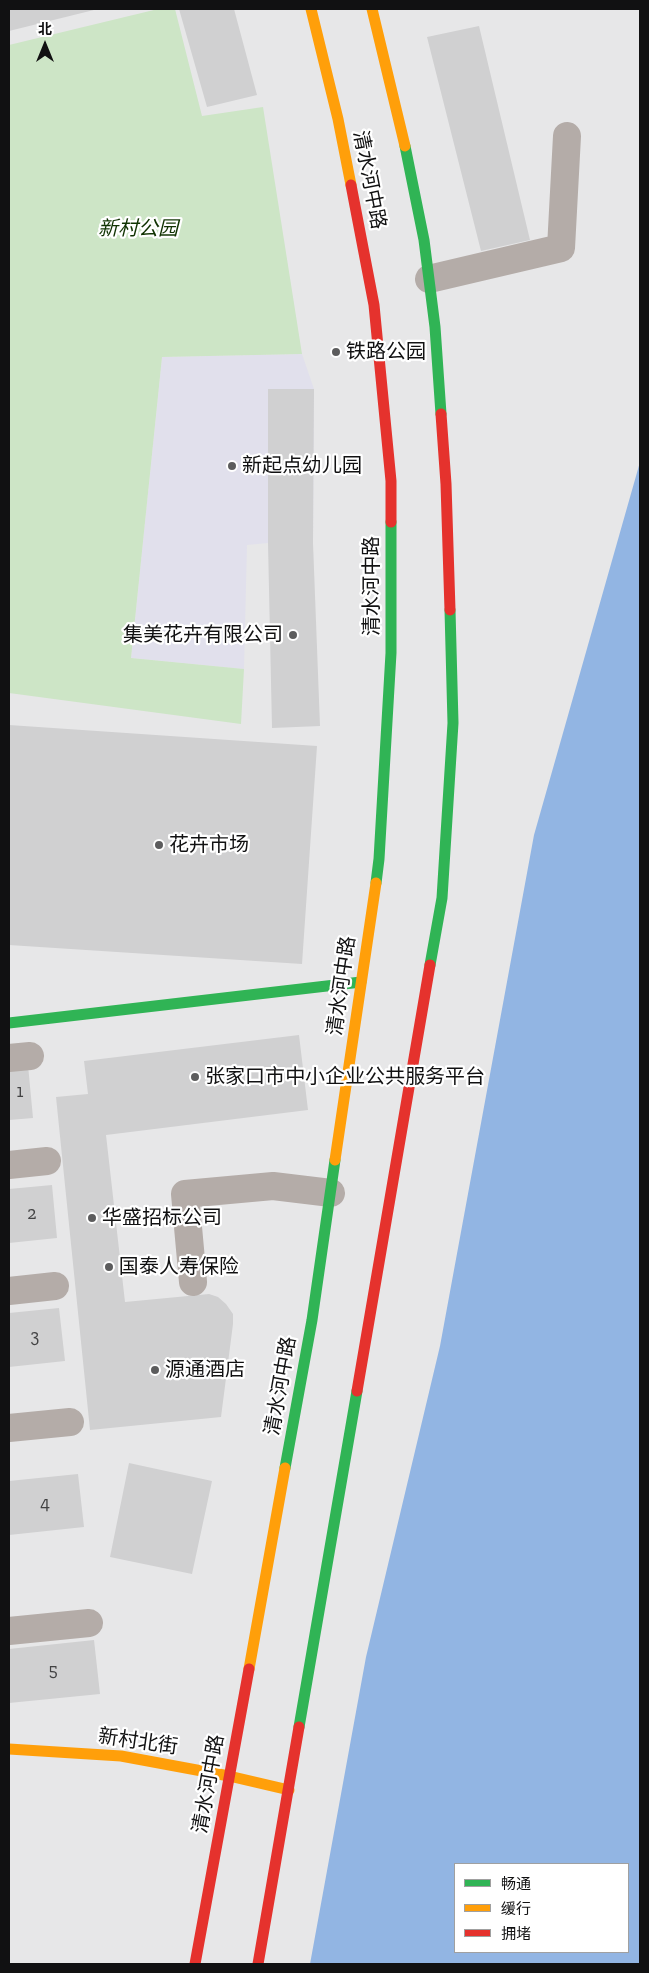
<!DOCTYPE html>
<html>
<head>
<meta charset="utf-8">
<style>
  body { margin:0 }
  #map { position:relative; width:649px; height:1973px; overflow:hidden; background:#e7e7e8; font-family:"Zilla Slab","Noto Sans SC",serif }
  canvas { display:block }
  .frame { position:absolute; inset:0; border:10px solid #111112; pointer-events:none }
  .legend { position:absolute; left:454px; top:1863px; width:175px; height:90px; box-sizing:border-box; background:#fff; border:1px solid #a0a0a0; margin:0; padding:6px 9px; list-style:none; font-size:15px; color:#111112 }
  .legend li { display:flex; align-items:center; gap:10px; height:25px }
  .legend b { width:25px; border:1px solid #a0a0a0 }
  .north { position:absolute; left:20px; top:20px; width:50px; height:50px; -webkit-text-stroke:4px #fff; paint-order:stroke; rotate:0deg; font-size:14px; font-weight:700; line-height:20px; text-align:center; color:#111112 }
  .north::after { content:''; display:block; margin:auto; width:18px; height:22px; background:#111112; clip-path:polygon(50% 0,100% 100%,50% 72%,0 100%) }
</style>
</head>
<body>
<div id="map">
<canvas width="649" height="1973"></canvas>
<div class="frame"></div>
<ul class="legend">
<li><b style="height:6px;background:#30b455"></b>畅通</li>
<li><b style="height:6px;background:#ff9f0a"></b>缓行</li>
<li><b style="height:6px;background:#e5322d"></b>拥堵</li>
</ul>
<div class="north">北</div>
</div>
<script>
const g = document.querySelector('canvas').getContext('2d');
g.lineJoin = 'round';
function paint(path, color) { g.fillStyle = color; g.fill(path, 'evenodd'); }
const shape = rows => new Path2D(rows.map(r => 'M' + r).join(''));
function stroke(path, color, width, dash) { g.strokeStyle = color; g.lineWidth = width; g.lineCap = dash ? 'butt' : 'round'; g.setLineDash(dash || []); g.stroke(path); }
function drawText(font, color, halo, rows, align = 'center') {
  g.font = font + ' "Zilla Slab","Noto Sans SC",serif'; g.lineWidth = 4.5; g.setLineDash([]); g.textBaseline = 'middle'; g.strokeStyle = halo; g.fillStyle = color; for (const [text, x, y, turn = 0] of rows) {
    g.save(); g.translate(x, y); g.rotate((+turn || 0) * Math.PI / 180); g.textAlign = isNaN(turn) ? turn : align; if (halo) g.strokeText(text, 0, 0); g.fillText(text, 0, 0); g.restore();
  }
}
paint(shape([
  [302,354,314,389,313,543,268,543,247,545,244,669,131,658,162,357]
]), '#e1e0ec');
paint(shape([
  [158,9,175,9,202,116,263,107,302,354,162,357,131,658,244,669,241,724,9,693,9,45]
]), '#cde5c6');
paint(shape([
  [640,462,640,1964,310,1964,366,1657,440,1346,534,835],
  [455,1864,628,1864,628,1952,455,1952]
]), '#92b5e3');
paint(shape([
  [9,9,98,9,9,31],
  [179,9,234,9,257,95,207,107],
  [479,26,530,240,481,251,427,37],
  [268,389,314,389,313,543,320,726,272,728,268,543],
  [9,725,317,746,302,964,9,945],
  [299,1035,308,1110,106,1135,125,1302,209,1294,218,1297,226,1304,233,1314,233,1324,221,1417,90,1430,56,1097,88,1094,84,1061],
  [28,1065,33,1118,9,1120,9,1067],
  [52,1185,57,1238,9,1243,9,1189],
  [59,1308,65,1361,9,1367,9,1313],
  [129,1463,212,1481,192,1574,110,1557],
  [78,1474,84,1527,9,1535,9,1481],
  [94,1640,100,1694,9,1703,9,1649]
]), '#d0d0d1');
stroke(shape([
  [429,279,561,248,567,136],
  [9,1058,30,1056],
  [9,1165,47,1161],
  [193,1282,185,1194,273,1186,331,1193],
  [9,1291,55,1286],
  [9,1428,70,1422],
  [9,1631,89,1623]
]), '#b4aca8', 28);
stroke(shape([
  [405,146,424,240,435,327,441,414],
  [376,883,379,859,391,653,391,522],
  [430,965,442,898,453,723,450,610],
  [9,1023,361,982],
  [285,1468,312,1320,335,1160],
  [299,1727,357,1391]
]), '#30b455', 11);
stroke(shape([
  [311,9,338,119,351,185],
  [372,9,405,146],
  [335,1160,376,883],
  [249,1669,285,1468],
  [9,1749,121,1756,229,1776,289,1790]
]), '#ff9f0a', 11);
stroke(shape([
  [351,185,374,305,391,481,391,522],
  [441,414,446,484,450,610],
  [357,1391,430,965],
  [195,1964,249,1669],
  [258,1964,299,1727]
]), '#e5322d', 11);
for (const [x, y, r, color] of [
  [336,352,5,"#5c5c5d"],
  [232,466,5,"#5c5c5d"],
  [293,635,5,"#5c5c5d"],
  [159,845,5,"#5c5c5d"],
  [195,1077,5,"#5c5c5d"],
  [92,1218,5,"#5c5c5d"],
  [109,1267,5,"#5c5c5d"],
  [155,1370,5,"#5c5c5d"]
]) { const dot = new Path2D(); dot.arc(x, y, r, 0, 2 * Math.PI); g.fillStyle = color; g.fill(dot); stroke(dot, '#fff', 2); }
drawText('18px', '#424243', null, [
  ["1",20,1092],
  ["2",32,1214],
  ["3",35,1337],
  ["4",45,1504],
  ["5",53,1671]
]);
drawText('20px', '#111112', '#fff', [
  ["清水河中路",369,180,79],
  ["清水河中路",372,586,-90],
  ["清水河中路",342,986,-82],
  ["清水河中路",281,1386,-80],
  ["新村北街",138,1742,8],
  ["清水河中路",209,1784,-80]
]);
drawText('italic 20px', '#103302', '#fff', [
  ["新村公园",138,229]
]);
drawText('20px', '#111112', '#fff', [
  ["铁路公园",346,352],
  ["新起点幼儿园",242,466],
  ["集美花卉有限公司",283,635,"right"],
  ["花卉市场",169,845],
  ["张家口市中小企业公共服务平台",205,1077],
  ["华盛招标公司",102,1218],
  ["国泰人寿保险",119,1267],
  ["源通酒店",165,1370]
], 'left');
</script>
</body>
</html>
